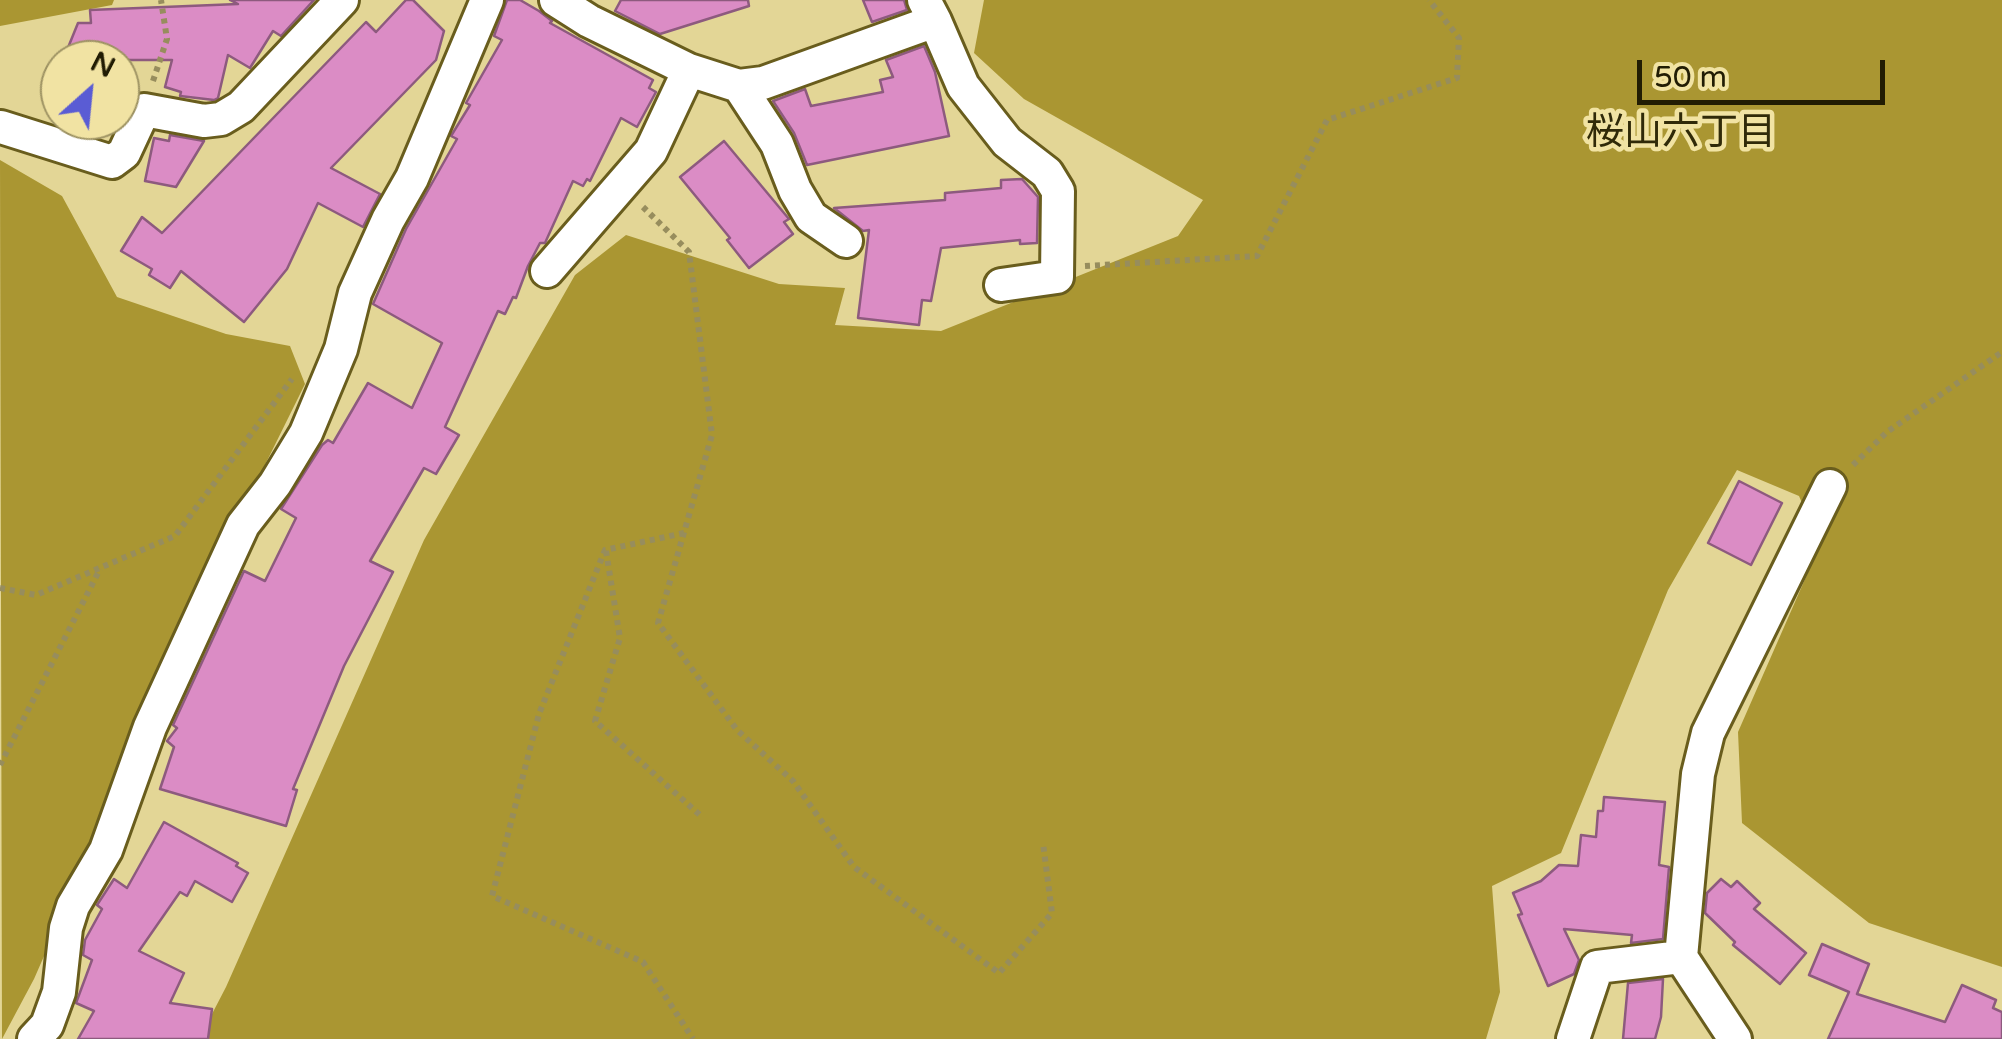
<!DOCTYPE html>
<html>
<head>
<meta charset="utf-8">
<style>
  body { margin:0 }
  #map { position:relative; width:2002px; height:1039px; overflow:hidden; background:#e3d696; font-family:"Varela Round",sans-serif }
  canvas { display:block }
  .north { position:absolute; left:40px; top:40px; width:100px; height:100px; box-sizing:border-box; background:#f1e3a3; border:2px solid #9e9363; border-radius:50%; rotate:27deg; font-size:28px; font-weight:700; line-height:40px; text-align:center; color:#211c03 }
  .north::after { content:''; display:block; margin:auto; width:35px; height:45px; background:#5a5cd4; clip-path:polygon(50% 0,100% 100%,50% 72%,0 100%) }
  .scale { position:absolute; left:1637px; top:60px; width:248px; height:45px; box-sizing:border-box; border:5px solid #211c03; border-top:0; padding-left:12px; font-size:30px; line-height:35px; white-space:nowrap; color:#211c03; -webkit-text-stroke:8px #f1e3a3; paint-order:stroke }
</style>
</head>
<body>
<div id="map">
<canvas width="2002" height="1039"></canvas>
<div class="north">N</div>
<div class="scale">50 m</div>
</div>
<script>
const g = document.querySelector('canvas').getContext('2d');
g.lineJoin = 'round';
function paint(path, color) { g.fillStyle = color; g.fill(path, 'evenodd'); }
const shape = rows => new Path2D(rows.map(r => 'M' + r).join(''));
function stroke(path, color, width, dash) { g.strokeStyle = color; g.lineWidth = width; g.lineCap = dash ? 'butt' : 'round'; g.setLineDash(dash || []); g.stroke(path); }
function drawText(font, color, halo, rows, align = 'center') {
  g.font = font + ' "Varela Round","Noto Sans JP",sans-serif'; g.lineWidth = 9; g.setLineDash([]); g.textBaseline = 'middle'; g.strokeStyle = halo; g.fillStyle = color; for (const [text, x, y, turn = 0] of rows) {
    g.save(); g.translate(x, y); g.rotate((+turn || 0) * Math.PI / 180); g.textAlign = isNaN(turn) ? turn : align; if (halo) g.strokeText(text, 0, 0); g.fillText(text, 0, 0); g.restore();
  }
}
paint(shape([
  [0,0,114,0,112,5,0,26],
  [984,0,2002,0,2002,967,1869,923,1742,823,1738,732,1820,545,1799,496,1737,470,1668,590,1561,853,1492,886,1500,992,1486,1039,199,1039,226,987,424,540,575,275,626,235,779,284,845,288,835,325,941,331,1178,236,1203,200,1024,99,974,53],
  [0,160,62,196,117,297,226,334,290,346,305,384,212,572,34,979,2,1039]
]), '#aa9632');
const building = shape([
  [230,0,314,0,281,36,273,31,250,68,228,55,218,98,214,100,180,96,181,92,165,87,172,60,63,60,78,23,91,23,90,10,238,4,230,0],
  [406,0,413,0,444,31,436,60,331,168,380,194,363,227,318,203,287,269,244,322,181,271,170,288,149,275,152,269,121,251,142,217,162,233,366,22,376,32,406,0],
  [507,0,520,0,539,11,552,21,550,23,653,80,649,88,656,92,637,127,621,118,590,181,587,179,583,186,573,181,545,243,540,243,528,266,516,298,513,297,505,314,498,311,445,427,459,435,436,474,424,468,370,561,393,572,344,666,293,789,297,790,286,826,160,789,174,747,167,741,177,728,173,725,244,571,265,581,296,518,281,509,322,445,328,440,333,443,368,383,412,408,442,343,373,304,406,229,457,139,451,136,470,105,466,103,502,40,494,36,507,0],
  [621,0,748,0,749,6,660,34,615,11,621,0],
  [863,0,904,0,907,10,872,22,863,0],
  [924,46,935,72,949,136,807,165,794,133,773,101,805,89,811,106,883,92,880,80,893,77,886,60,924,46],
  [170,135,204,141,176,187,145,181,154,138,169,141,170,135],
  [724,141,789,219,784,222,793,234,749,268,727,240,730,238,680,177,724,141],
  [1022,179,1038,197,1037,243,1020,244,1020,240,941,248,931,301,922,300,919,325,858,318,869,230,863,231,834,208,945,200,945,193,1001,188,1001,180,1022,179],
  [1739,481,1782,503,1751,565,1708,543,1739,481],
  [1604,797,1665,802,1659,865,1669,867,1663,939,1631,943,1632,935,1564,929,1579,960,1574,974,1548,986,1518,915,1522,914,1513,893,1541,881,1559,865,1578,866,1581,835,1596,837,1598,811,1603,811,1604,797],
  [164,822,238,863,236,866,248,873,232,902,195,881,187,896,180,892,139,951,184,973,170,1003,212,1009,208,1039,78,1039,94,1011,76,1003,92,960,83,955,85,940,102,909,97,905,114,879,127,888,164,822],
  [1721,879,1731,887,1737,881,1760,903,1754,909,1806,953,1780,984,1733,945,1735,942,1705,913,1707,893,1721,879],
  [1822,944,1869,964,1857,994,1945,1022,1962,985,1996,1000,1993,1008,2002,1012,2002,1039,1828,1039,1849,992,1809,975,1822,944],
  [1663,979,1661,1017,1655,1039,1623,1039,1628,983,1663,979]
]);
paint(building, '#db8cc5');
stroke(building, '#8d5a7e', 2.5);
const minor = shape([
  [556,0,589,21,689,70,739,86,763,83,935,21,924,0],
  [935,21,963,86,1007,142,1047,173,1058,191,1057,277,1001,285],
  [739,86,777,144,795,190,811,217,846,241],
  [1,127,112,162,124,153,144,110,204,121,221,119,241,107,342,0],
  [547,271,651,151,689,70],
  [1681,957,1698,774,1708,733,1830,486],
  [34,1039,47,1025,59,992,66,928,73,906,106,850,150,727,243,525,275,484,306,433,341,349,355,293,388,220,412,178,487,0],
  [1573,1039,1597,967,1681,957,1735,1039]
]);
stroke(minor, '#695d1d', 38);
stroke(shape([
  [153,81,167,39,161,0],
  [643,207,689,252,712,435,658,623,737,730,793,781,854,867,999,973,1052,913,1043,843],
  [1085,266,1257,256,1327,120,1457,78,1459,38,1429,0],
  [1853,465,1887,432,2002,352],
  [684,533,605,550,539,714,492,896,643,962,693,1039],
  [606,551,620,638,595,721,701,816],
  [0,588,36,595,175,536,292,379],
  [0,765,100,569]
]), '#978d5d', 6, [5, 5]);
stroke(minor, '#fff', 32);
drawText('38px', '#302a08', '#f1e3a3', [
  ["桜山六丁目",1681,134]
]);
</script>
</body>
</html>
